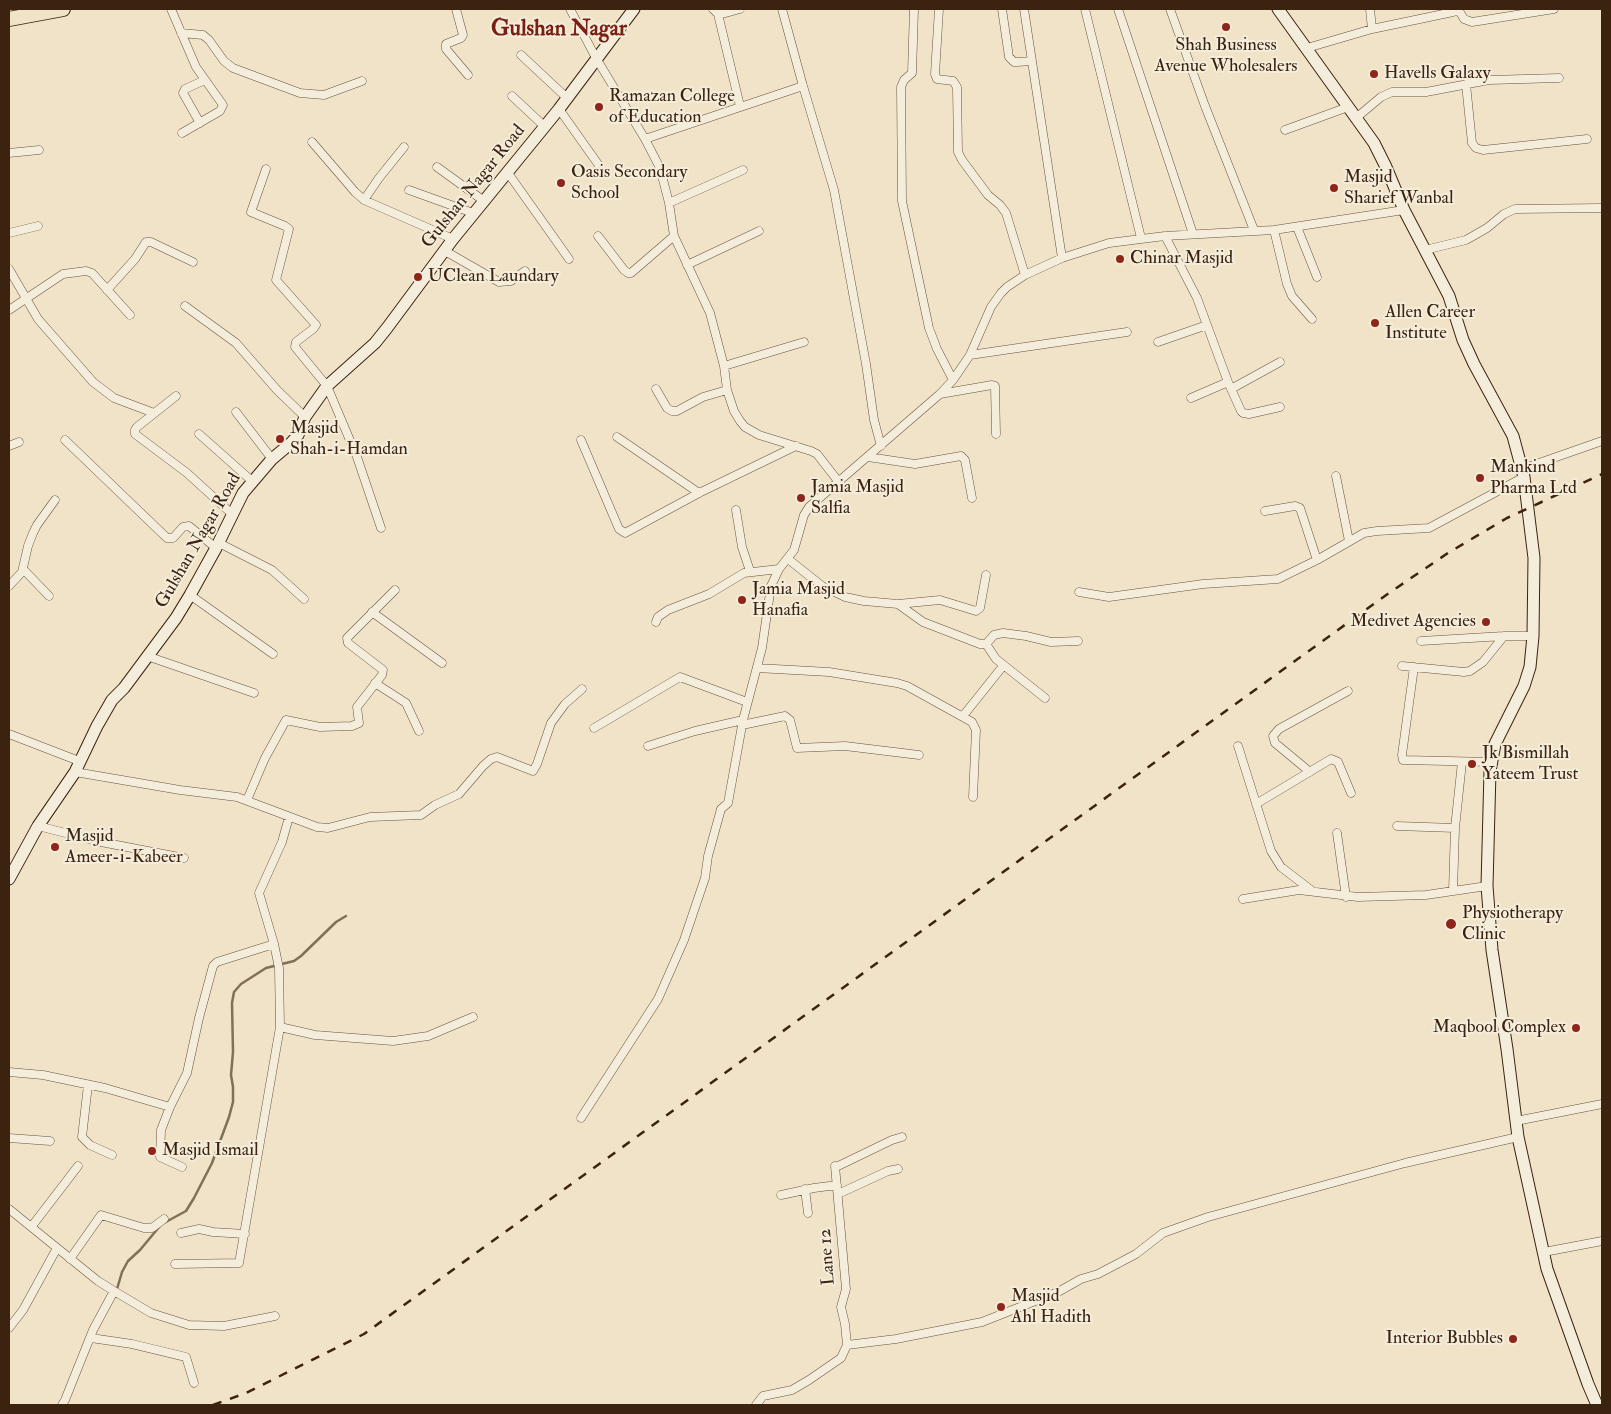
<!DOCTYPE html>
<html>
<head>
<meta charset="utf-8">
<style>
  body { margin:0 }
  #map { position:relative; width:1611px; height:1414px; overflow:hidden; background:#f0e3c7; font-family:"IM FELL Double Pica",serif }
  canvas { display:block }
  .frame { position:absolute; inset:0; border:10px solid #3b2310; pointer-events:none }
</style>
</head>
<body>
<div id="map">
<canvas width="1611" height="1414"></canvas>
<div class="frame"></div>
</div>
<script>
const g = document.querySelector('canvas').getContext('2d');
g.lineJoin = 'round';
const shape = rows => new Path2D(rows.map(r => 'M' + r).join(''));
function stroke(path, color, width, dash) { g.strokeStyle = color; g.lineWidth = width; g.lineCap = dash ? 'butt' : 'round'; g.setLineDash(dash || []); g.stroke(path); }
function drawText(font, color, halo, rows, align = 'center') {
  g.font = font + ' "IM FELL Double Pica",serif'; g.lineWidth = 4; g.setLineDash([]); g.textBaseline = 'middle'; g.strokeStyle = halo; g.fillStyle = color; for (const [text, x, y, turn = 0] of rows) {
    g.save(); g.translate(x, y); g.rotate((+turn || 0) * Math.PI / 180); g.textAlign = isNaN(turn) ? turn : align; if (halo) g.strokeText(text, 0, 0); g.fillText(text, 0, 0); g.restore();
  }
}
stroke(shape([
  [164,1223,186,1211,194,1198,212,1163,229,1117,233,1102,233,1087,231,1075,233,1052,232,1003,234,992,241,984,266,968,294,961,301,956,336,922,346,916],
  [117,1289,122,1272,128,1261,140,1250,160,1226]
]), '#826f59', 2.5);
const street = shape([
  [171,9,196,67,223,105,220,111,182,133],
  [456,9,463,35,461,38,446,44,446,49,468,75],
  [570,9,596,58,645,139,660,168,669,203,674,236,710,313,724,366,727,390,734,411,740,421,745,427,759,435,811,451,817,454,838,481],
  [713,9,718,14,722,14,740,9],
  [782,9,803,86,834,190,866,364,874,420,881,446],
  [914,9,912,73,904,80,901,87,902,201,929,328,937,349,953,380],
  [939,9,935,74,937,79,953,81,957,87,958,152,962,160,988,195,1000,205,1006,213,1025,275],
  [1002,9,1009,57,1014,62,1017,62,1032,61],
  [1024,9,1062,258],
  [1085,9,1141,238],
  [1118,9,1193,234],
  [1170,9,1205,106,1254,230],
  [1370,9,1372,29],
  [1458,9,1464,19,1472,22,1554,9],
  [718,14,740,106],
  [181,33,203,35,209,40,224,61,233,68,300,93,324,95,362,81],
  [1307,48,1372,29,1453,12,1458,9],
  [521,55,566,97],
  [1466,84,1472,143,1476,148,1483,150,1587,139],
  [512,96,544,126],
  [559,109,598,164],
  [1356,118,1381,97,1392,92,1426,92,1489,80,1559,78],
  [200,123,183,93,185,89,205,80],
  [1285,130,1348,107],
  [645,139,803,86],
  [312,142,355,192,364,200,453,239],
  [9,153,39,150],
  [437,167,484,201],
  [266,169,251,212,285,226,289,229,276,280,316,325,313,329,296,342,295,347,327,386,357,457,381,528],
  [508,173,569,259],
  [409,190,473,213],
  [364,200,379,178,404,147],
  [669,203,743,170],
  [1297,227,1317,277],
  [1274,230,1287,284,1292,296,1312,319],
  [9,233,38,226],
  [598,236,624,270,628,273,631,273,674,236],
  [1165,236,1197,298,1228,382,1241,411,1243,413,1249,414,1280,407],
  [1425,250,1466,240,1487,228,1504,214,1515,209,1602,208],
  [445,251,499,282,511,281,525,271],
  [687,265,759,231],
  [9,269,38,319,93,382,114,398,154,413],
  [107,290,135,259,146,242,151,242,193,262],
  [185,306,236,343,277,390,305,417],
  [9,310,63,274,86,271,92,273,130,315],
  [1158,342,1207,325],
  [970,355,1127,332],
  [724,366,804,342],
  [656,389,667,408,672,411,677,411,703,397,727,390],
  [1231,389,1280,362],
  [940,394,992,385,995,386,996,434],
  [176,396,137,427,135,430,135,434,187,473,232,514],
  [1191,398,1228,382],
  [236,412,272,459],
  [199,434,252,481],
  [617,437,699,493],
  [65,440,167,538,173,538,183,527,189,526,216,548],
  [581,440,619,529,625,533,699,493,796,446],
  [9,446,19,442],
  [868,457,915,464,961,456,965,460,972,498],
  [1522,469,1602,441],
  [1336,476,1349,541],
  [736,510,742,547,750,571],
  [1265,511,1295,506,1300,508,1317,560],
  [219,543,272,570,304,599],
  [788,559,822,586,845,597,864,601,898,604,940,600,976,611,980,608,986,575],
  [23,569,49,596],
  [9,586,22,572,28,546,33,533,37,525,55,500],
  [1079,592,1109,597,1203,584,1278,579,1317,560,1364,533,1377,531,1429,528,1524,477],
  [190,595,273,654],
  [898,604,923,622,980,644,986,644,994,635,1003,633,1026,636,1051,642,1078,641],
  [372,612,442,663],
  [656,622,658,617,668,610,709,594,744,573,779,569],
  [1421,641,1504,636,1533,636],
  [986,644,996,659,1045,698],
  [147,656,254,693],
  [1402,666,1464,672,1470,671,1483,662,1504,636],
  [1414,667,1402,755,1403,760,1492,762],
  [757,668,829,672,897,683,907,686,972,722,976,730,973,797],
  [375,683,406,703,419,731],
  [963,716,1003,666],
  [742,725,785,716,790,720,797,748,845,746,919,755],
  [594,728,680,677,747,702],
  [9,734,79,761],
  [648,746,695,731,743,720],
  [1238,746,1271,851,1281,867,1311,890],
  [75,772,180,790,237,797,317,827,328,828,370,817,421,815,435,805,459,794,483,766,491,759,497,757,533,771,537,764,551,723,565,704,582,689],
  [1310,772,1275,743,1273,736,1279,729,1348,691],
  [247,800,265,758,286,720,320,727,352,726,359,723,357,707,382,675,383,670,348,643,347,638,395,590],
  [1256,804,1331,759,1338,762,1351,793],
  [38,826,101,842,184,858],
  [1397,826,1455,828],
  [1337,833,1346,897],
  [1453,891,1455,828,1462,762],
  [1243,899,1299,890,1358,897,1426,895,1487,886],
  [280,1027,315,1035,393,1041,428,1036,473,1017],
  [9,1072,43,1075,105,1088,170,1107,187,1073,199,1018,213,966,217,962,274,944],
  [88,1085,82,1137,90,1145,112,1155],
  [170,1107,161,1130,160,1157,182,1167],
  [581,1118,658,999,684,940,705,878,708,856,721,809,728,803,743,720,762,648,771,586,779,569,794,550,804,515,809,507,940,394,953,380,970,355,991,307,1001,293,1007,287,1025,275,1062,258,1109,243,1165,236,1274,230,1404,210],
  [1516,1121,1602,1104],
  [9,1138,50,1141],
  [836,1167,892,1140,902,1137],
  [805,1189,808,1213],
  [838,1194,888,1171,898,1169],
  [781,1195,814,1188,837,1185],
  [9,1209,98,1281,114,1291],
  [32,1226,78,1166],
  [181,1233,199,1229,213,1232,245,1234],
  [1544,1252,1602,1241],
  [70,1259,101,1215,144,1228,152,1228,164,1219],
  [175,1264,239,1263,280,1027,279,968,274,944,259,893,282,842,289,817],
  [9,1328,23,1310,57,1248],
  [91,1338,132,1344,186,1357,194,1383],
  [847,1345,896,1339,982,1322,1058,1292,1081,1279,1098,1274,1136,1254,1163,1233,1208,1217,1405,1163,1518,1137],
  [62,1405,65,1400,93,1330,114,1291,151,1313,189,1325,224,1326,275,1316],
  [756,1405,763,1396,792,1390,809,1380,841,1358,847,1345,845,1324,841,1307,846,1289,835,1166]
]);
const secondary = shape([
  [1278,9,1374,143,1386,167,1404,210,1449,296,1463,340,1474,364,1513,436,1524,477,1534,558,1533,636,1530,667,1524,686,1495,744,1490,771,1487,886,1492,950,1507,1049,1518,1137,1547,1269,1588,1384,1597,1405],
  [9,879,38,826,75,772,97,726,112,700,124,688,176,618,190,595,216,548,243,493,272,459,291,443,298,435,305,417,327,386,375,343,387,328,453,239,559,109,634,9]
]);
const highway = shape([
  [9,19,63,9]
]);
stroke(street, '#68533e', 9);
stroke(secondary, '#3b2310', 13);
stroke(highway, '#3b2310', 16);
stroke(street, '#f5eddb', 8);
stroke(secondary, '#f5eddb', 11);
stroke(highway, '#f0e3c7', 14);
stroke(shape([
  [213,1405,246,1393,364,1334,1389,593,1448,553,1507,518,1602,474]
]), '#3b2310', 2.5, [9, 9]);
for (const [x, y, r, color] of [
  [1226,27,5,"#8f2418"],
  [1374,74,5,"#8f2418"],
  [599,107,5,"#8f2418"],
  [561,183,5,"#8f2418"],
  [1334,188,5,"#8f2418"],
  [1120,259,5,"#8f2418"],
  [418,277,5,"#8f2418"],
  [1375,323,5,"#8f2418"],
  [280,439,5,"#8f2418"],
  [1480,478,5,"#8f2418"],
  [801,498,5,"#8f2418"],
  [742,600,5,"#8f2418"],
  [1486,622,5,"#8f2418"],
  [1472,764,5,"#8f2418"],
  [55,847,5,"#8f2418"],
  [1451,924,6,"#8f2418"],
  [1576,1028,5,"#8f2418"],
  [152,1151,5,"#8f2418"],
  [1001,1307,5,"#8f2418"],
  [1513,1339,5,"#8f2418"]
]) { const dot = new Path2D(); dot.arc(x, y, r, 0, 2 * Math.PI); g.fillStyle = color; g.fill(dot); stroke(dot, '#f5eddb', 2); }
drawText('18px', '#3b2310', '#f5eddb', [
  ["Shah Business",1226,46,"center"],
  ["Avenue Wholesalers",1226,67,"center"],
  ["Havells Galaxy",1384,74],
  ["Ramazan College",609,97],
  ["of Education",609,118],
  ["Oasis Secondary",571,173],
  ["School",571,194],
  ["Masjid",1344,178],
  ["Sharief Wanbal",1344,199],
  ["Chinar Masjid",1130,259],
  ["UClean Laundary",428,277],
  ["Allen Career",1385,313],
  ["Institute",1385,334],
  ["Masjid",290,429],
  ["Shah-i-Hamdan",290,450],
  ["Mankind",1490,468],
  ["Pharma Ltd",1490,489],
  ["Jamia Masjid",811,488],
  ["Salfia",811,509],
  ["Jamia Masjid",752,590],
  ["Hanafia",752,611],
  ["Medivet Agencies",1476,622,"right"],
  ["Jk Bismillah",1482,754],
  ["Yateem Trust",1482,775],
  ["Masjid",65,837],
  ["Ameer-i-Kabeer",65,858],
  ["Physiotherapy",1462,914],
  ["Clinic",1462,935],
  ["Maqbool Complex",1566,1028,"right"],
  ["Masjid Ismail",162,1151],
  ["Masjid",1011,1297],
  ["Ahl Hadith",1011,1318],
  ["Interior Bubbles",1503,1339,"right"]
], 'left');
drawText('18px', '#3b2310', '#f5eddb', [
  ["Gulshan Nagar Road",474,187,-51],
  ["Gulshan Nagar Road",199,541,-60],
  ["Lane 12",828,1257,-94]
]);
drawText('bold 22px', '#7a1f14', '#f5eddb', [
  ["Gulshan Nagar",559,30]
]);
</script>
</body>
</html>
